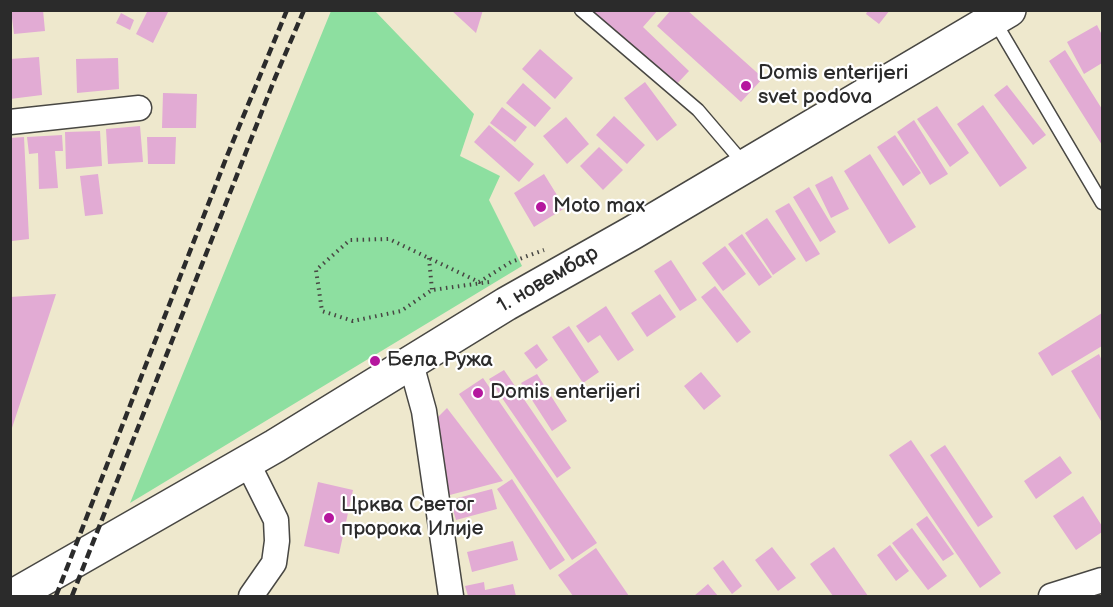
<!DOCTYPE html>
<html>
<head>
<meta charset="utf-8">
<style>
  body { margin:0 }
  #map { position:relative; width:1113px; height:607px; overflow:hidden; background:#eee8cd; font-family:"Balsamiq Sans",sans-serif }
  canvas { display:block }
  .frame { position:absolute; inset:0; border:12px solid #2b2b2b; pointer-events:none }
</style>
</head>
<body>
<div id="map">
<canvas width="1113" height="607"></canvas>
<div class="frame"></div>
</div>
<script>
const g = document.querySelector('canvas').getContext('2d');
g.lineJoin = 'round';
function paint(path, color) { g.fillStyle = color; g.fill(path, 'evenodd'); }
const shape = rows => new Path2D(rows.map(r => 'M' + r).join(''));
function stroke(path, color, width, dash) { g.strokeStyle = color; g.lineWidth = width; g.lineCap = dash ? 'butt' : 'round'; g.setLineDash(dash || []); g.stroke(path); }
function drawText(font, color, halo, rows, align = 'center') {
  g.font = font + ' "Balsamiq Sans",sans-serif'; g.lineWidth = 4.5; g.setLineDash([]); g.textBaseline = 'middle'; g.strokeStyle = halo; g.fillStyle = color; for (const [text, x, y, turn = 0] of rows) {
    g.save(); g.translate(x, y); g.rotate((+turn || 0) * Math.PI / 180); g.textAlign = isNaN(turn) ? turn : align; if (halo) g.strokeText(text, 0, 0); g.fillText(text, 0, 0); g.restore();
  }
}
paint(shape([
  [331,11,375,11,474,114,460,156,500,176,489,200,522,266,130,503]
]), '#8ddfa0');
paint(shape([
  [11,10,43,10,45,31,14,34],
  [148,10,169,10,153,43,136,34],
  [451,10,483,10,476,33],
  [591,10,658,10,643,27,689,71,674,87],
  [671,10,687,10,763,78,741,102,657,26],
  [868,10,890,10,879,24,866,14],
  [121,13,134,20,130,30,116,23],
  [1097,25,1102,35,1102,63,1084,74,1067,42],
  [540,49,573,78,555,99,522,69],
  [1065,50,1102,109,1102,145,1049,61],
  [39,57,42,95,10,99,10,59],
  [118,58,119,89,77,93,76,59],
  [645,82,677,125,657,141,624,98],
  [523,83,551,108,535,127,506,103],
  [1007,85,1046,135,1033,145,994,95],
  [163,93,197,94,196,128,162,128],
  [983,105,1027,168,1000,187,957,124],
  [937,106,969,153,950,167,917,119],
  [502,107,527,127,515,142,490,123],
  [614,116,645,145,627,164,596,135],
  [566,117,589,144,567,164,543,136],
  [914,120,948,174,930,185,897,132],
  [489,125,534,164,519,182,474,142],
  [140,126,143,162,108,164,106,129],
  [100,131,102,166,66,169,65,132],
  [62,135,63,151,55,151,58,188,39,189,38,153,29,154,27,137],
  [895,135,921,173,903,186,877,147],
  [24,137,29,239,12,241,10,138],
  [147,137,176,137,175,164,148,164],
  [599,147,623,170,603,190,580,166],
  [870,154,916,227,889,244,844,171],
  [98,174,103,214,85,216,80,176],
  [544,174,565,208,534,227,514,193],
  [832,176,849,209,831,218,815,185],
  [809,187,836,232,820,242,793,197],
  [789,203,820,254,806,262,775,211],
  [767,218,796,259,773,275,745,233],
  [742,234,772,277,759,286,728,244],
  [725,246,746,274,723,291,702,263],
  [671,260,697,300,680,311,654,271],
  [715,286,751,332,737,343,701,297],
  [56,294,11,431,10,431,10,297],
  [660,294,676,317,647,337,631,313],
  [606,306,634,350,618,361,600,335,588,343,576,326],
  [1102,313,1102,346,1052,376,1038,353],
  [569,326,599,372,583,383,552,337],
  [537,344,548,360,536,369,524,353],
  [1099,354,1102,361,1101,421,1071,371],
  [504,370,571,468,557,478,489,379],
  [701,372,721,396,704,410,684,386],
  [537,374,567,421,552,431,521,383],
  [483,378,597,543,572,560,459,394],
  [447,408,503,481,446,496,430,425],
  [911,440,1001,573,980,588,889,455],
  [945,445,993,517,978,527,930,455],
  [1060,456,1072,473,1036,499,1024,481],
  [512,479,565,560,550,570,497,489],
  [318,482,353,490,339,554,304,546],
  [492,489,497,509,456,520,450,500],
  [1083,496,1102,526,1102,532,1076,550,1053,516],
  [927,516,954,554,943,561,916,524],
  [912,528,947,576,928,590,892,543],
  [513,541,518,560,472,572,467,552],
  [890,545,909,571,896,581,877,555],
  [772,547,796,578,778,591,755,560],
  [834,547,868,596,833,596,810,564],
  [596,548,629,596,573,596,558,575],
  [723,560,742,586,732,594,713,568],
  [484,582,485,590,513,584,516,596,468,596,465,586],
  [708,584,718,596,694,596]
]), '#e2abd4');
const service = shape([
  [581,10,698,110,745,165],
  [994,20,1102,203]
]);
const minor = shape([
  [10,122,139,108],
  [410,360,424,411,451,596],
  [247,462,276,520,277,541,274,563,251,596],
  [1051,596,1102,580]
]);
const secondary = shape([
  [13,596,275,446,506,304,632,233,1009,10]
]);
stroke(service, '#484743', 15);
stroke(minor, '#484743', 27);
stroke(secondary, '#484743', 36);
stroke(shape([
  [429,258,432,290],
  [489,282,432,290,401,311,353,321,322,311,316,270,350,240,389,239,479,282,511,262,544,250]
]), '#484743', 4, [1.5, 4.5]);
stroke(service, '#fff', 12);
stroke(minor, '#fff', 24);
stroke(secondary, '#fff', 33);
stroke(shape([
  [56,596,227,156,287,10],
  [72,596,275,78,304,10]
]), '#2b2b2b', 4.5, [9, 4.5]);
for (const [x, y, r, color] of [
  [746,86,6,"#b5179e"],
  [541,207,6,"#b5179e"],
  [375,361,6,"#b5179e"],
  [478,393,6,"#b5179e"],
  [329,518,6,"#b5179e"]
]) { const dot = new Path2D(); dot.arc(x, y, r, 0, 2 * Math.PI); g.fillStyle = color; g.fill(dot); stroke(dot, '#fff', 2); }
drawText('21px', '#2b2b2b', '#fff', [
  ["Domis enterijeri",758,74],
  ["svet podova",758,98],
  ["Moto max",553,207],
  ["Бела Ружа",387,361],
  ["Domis enterijeri",490,393],
  ["Црква Светог",341,506],
  ["пророка Илије",341,530]
], 'left');
drawText('21px', '#2b2b2b', '#fff', [
  ["1. новембар",548,280,-30]
]);
</script>
</body>
</html>
